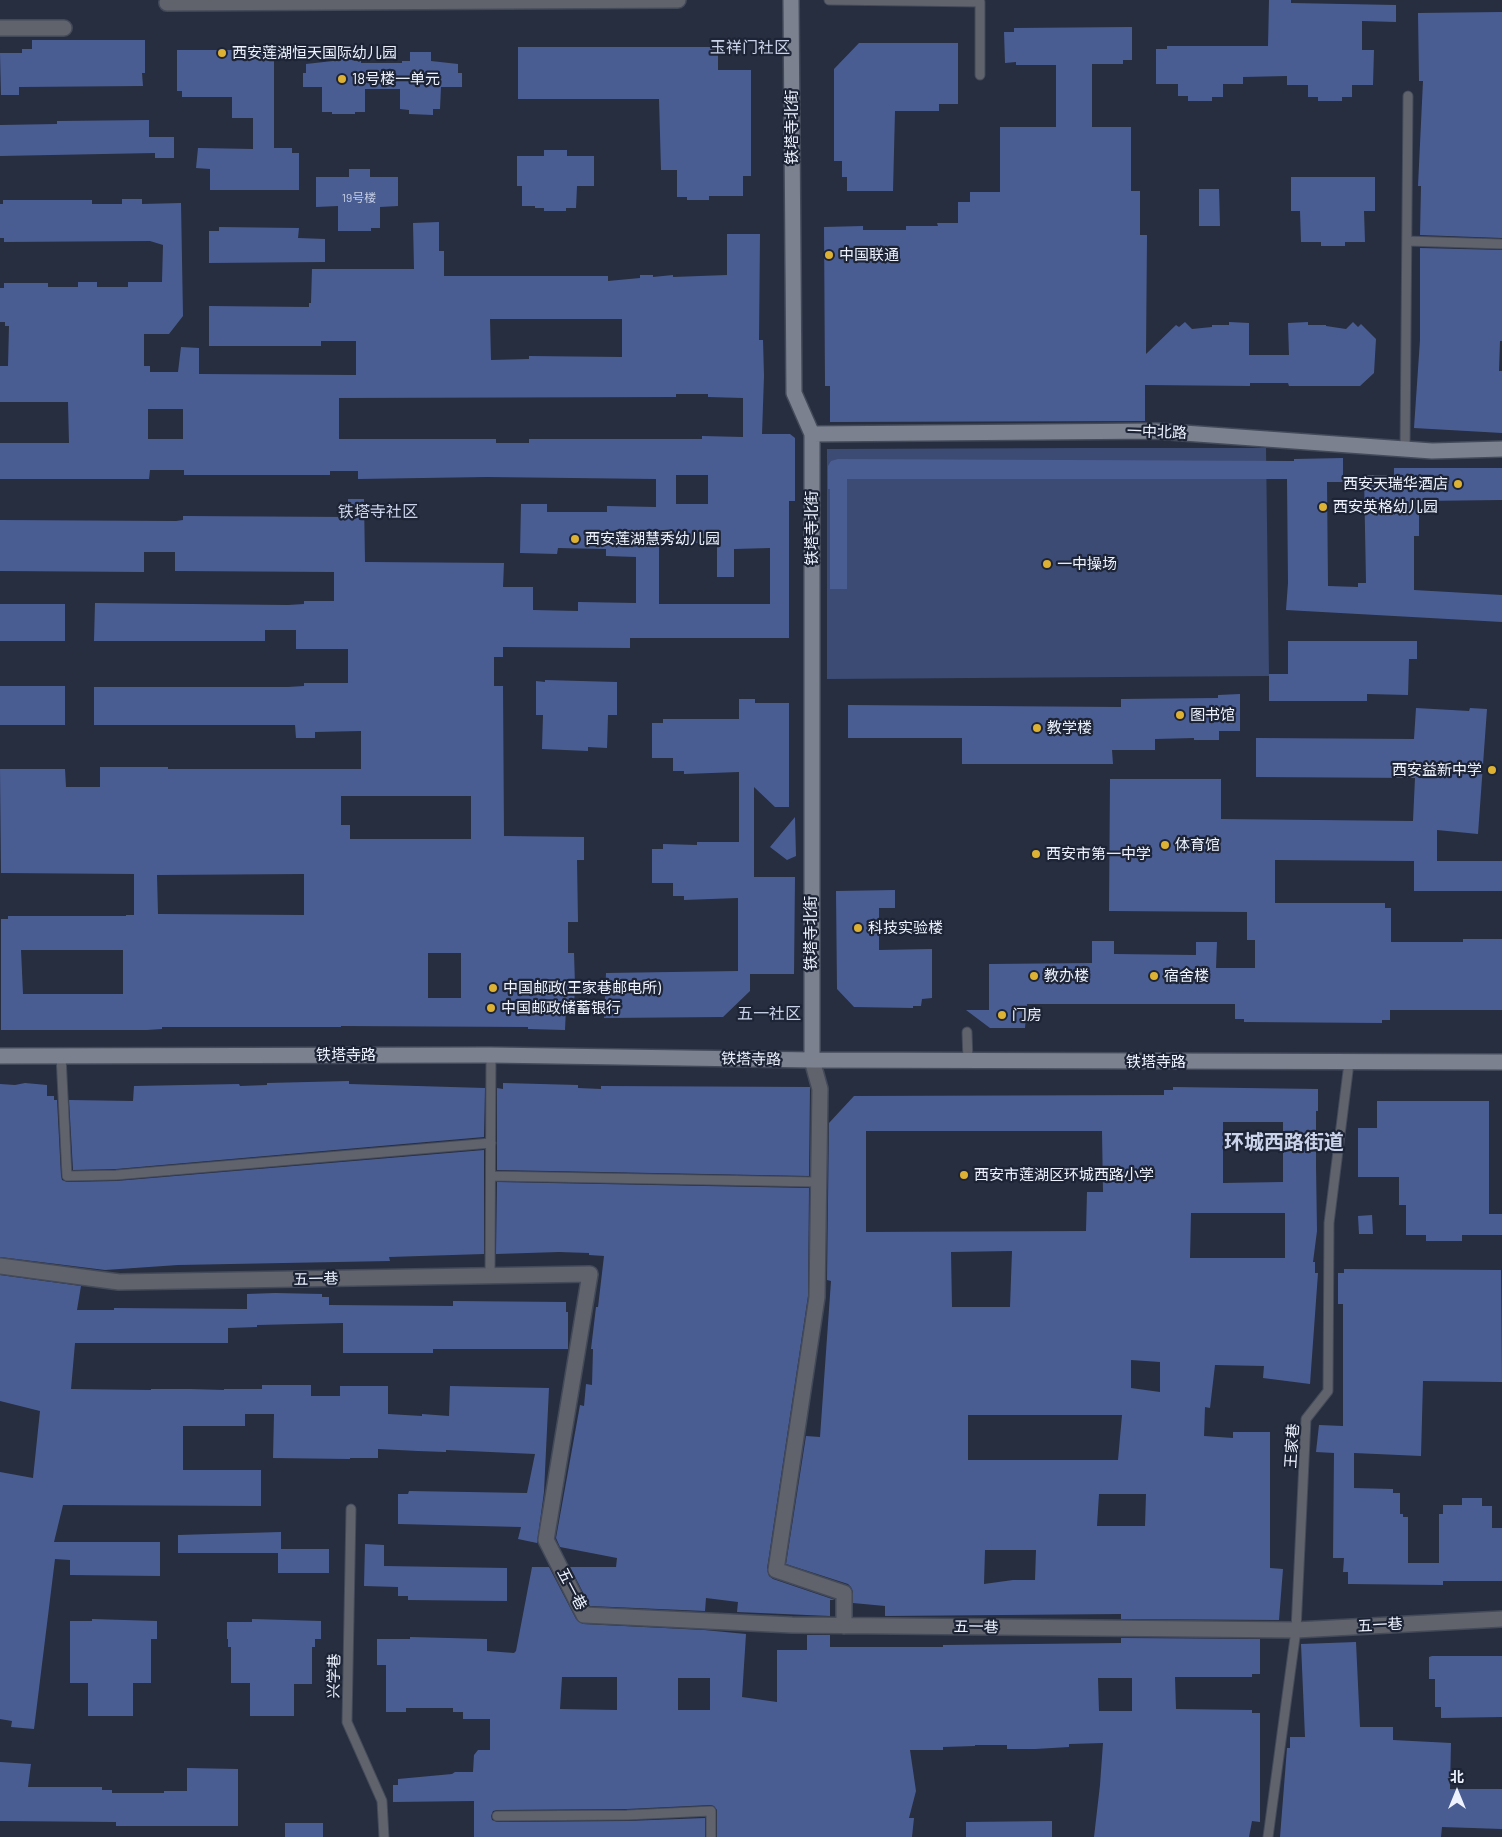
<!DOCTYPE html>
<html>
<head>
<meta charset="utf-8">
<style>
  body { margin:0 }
  #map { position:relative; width:1502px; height:1837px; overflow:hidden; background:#272e3f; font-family:Barlow,"Noto Sans SC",sans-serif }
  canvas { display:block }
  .north { position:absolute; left:1432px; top:1767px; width:50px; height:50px; -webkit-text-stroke:4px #1d2435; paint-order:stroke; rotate:0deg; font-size:14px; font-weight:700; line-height:20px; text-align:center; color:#eef3ff }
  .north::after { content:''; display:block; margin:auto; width:18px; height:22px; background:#eef3ff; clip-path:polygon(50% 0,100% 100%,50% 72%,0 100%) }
</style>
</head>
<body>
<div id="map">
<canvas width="1502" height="1837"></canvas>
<div class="north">北</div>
</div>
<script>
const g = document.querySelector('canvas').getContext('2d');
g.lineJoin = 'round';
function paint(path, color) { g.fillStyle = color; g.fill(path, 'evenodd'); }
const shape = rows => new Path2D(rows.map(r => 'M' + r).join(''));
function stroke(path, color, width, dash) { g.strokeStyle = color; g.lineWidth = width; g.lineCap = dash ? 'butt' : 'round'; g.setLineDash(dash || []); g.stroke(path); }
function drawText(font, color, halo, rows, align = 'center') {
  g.font = font + ' Barlow,"Noto Sans SC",sans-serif'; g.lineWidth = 4.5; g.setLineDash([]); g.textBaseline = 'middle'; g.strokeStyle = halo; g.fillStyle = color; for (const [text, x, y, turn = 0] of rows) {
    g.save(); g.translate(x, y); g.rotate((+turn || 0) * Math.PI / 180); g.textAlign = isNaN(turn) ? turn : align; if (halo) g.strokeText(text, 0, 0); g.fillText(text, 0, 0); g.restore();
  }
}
paint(shape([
  [1082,448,1266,448,1269,676,827,679,827,449]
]), '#3c4b74');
paint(shape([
  [1269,0,1291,0,1291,3,1396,5,1396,22,1362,21,1362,50,1374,50,1373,85,1352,85,1352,97,1342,97,1342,101,1318,101,1318,97,1308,97,1308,85,1287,85,1287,76,1243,77,1243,84,1223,84,1223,97,1212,97,1212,101,1188,101,1188,96,1178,96,1178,84,1156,84,1156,49,1167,49,1167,46,1268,46],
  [1502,12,1502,238,1420,235,1421,186,1418,186,1423,81,1419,81,1418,13],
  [1132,27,1132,60,1123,60,1123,64,1092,64,1092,127,1131,127,1131,191,1140,191,1140,235,1147,235,1146,354,1176,325,1179,327,1185,322,1192,329,1212,327,1212,325,1229,325,1229,322,1249,323,1249,355,1289,355,1288,323,1308,322,1308,325,1326,325,1326,326,1346,329,1353,322,1358,327,1361,324,1376,339,1374,373,1360,386,1289,386,1288,383,1250,383,1250,386,1145,385,1145,421,830,422,830,386,825,386,824,227,863,226,863,230,906,230,906,226,938,226,937,223,958,223,958,202,970,202,970,192,1000,192,1000,127,1056,127,1056,65,1016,65,1016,62,1005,63,1004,32,1014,32,1014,28],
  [32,40,145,40,145,73,142,73,143,86,19,87,19,95,1,95,0,53,22,53,22,49,32,49],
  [859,43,958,43,958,104,939,104,939,111,895,111,893,191,847,191,847,177,842,177,842,161,834,161,834,69],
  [518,47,718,47,718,70,751,70,751,176,743,176,743,196,709,196,709,200,687,200,687,197,677,197,677,170,661,170,659,99,518,99],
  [177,50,274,50,274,148,292,148,292,153,299,153,299,190,210,190,210,169,196,168,198,148,253,149,253,118,232,118,232,97,182,97,182,91,177,91],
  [410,52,431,52,431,61,458,64,458,73,462,73,462,87,441,87,440,109,433,109,433,115,409,114,409,110,400,109,400,89,365,89,365,112,355,112,355,114,332,114,332,112,322,112,322,87,303,87,303,73,306,73,306,64,333,61,333,54,354,54,354,61,361,61,361,63,402,63,402,61,410,61],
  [149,120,149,137,174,137,174,158,155,158,155,153,0,156,0,125,57,124,57,121],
  [544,150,567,150,567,156,594,156,594,186,577,186,576,208,566,208,566,211,544,211,544,208,535,208,535,206,522,206,522,186,517,186,517,156,544,156],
  [349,169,370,169,370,177,398,177,398,206,380,207,380,228,371,228,371,231,338,231,338,206,316,207,316,177,349,177],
  [1291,177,1375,177,1375,211,1364,211,1365,242,1345,242,1345,246,1321,246,1321,242,1301,242,1300,211,1291,211],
  [1199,189,1219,189,1220,226,1199,226],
  [122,199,142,199,142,204,181,203,183,316,169,334,144,334,144,366,150,366,150,372,178,372,181,347,199,348,199,374,356,375,356,341,321,341,321,346,209,346,209,306,309,307,309,303,311,303,312,269,414,269,413,223,439,222,439,251,444,251,444,276,608,276,608,281,640,278,640,275,653,275,653,277,673,275,673,277,727,275,727,234,760,234,759,340,763,340,764,376,762,434,790,434,795,438,795,501,789,501,789,638,630,638,630,648,503,647,503,657,494,657,494,686,503,686,504,836,584,837,584,860,577,860,578,922,568,922,568,953,574,953,575,985,574,1008,566,1008,565,1030,528,1029,528,1027,341,1026,341,1027,162,1027,162,1029,147,1030,1,1030,1,919,8,919,8,916,126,916,126,915,134,915,134,874,1,873,0,769,65,769,66,787,100,787,100,767,168,767,168,769,361,769,361,731,315,732,315,738,296,738,295,725,94,725,94,687,288,687,304,686,304,683,348,683,348,649,296,649,296,630,265,630,265,641,94,641,95,603,288,605,304,604,304,601,334,601,334,572,175,571,175,552,144,552,144,572,0,571,0,520,176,521,183,520,183,516,348,517,348,499,364,499,365,562,504,563,503,587,533,587,533,610,578,611,578,602,636,603,636,557,606,556,606,549,558,548,557,554,520,553,521,504,547,504,547,512,607,512,607,506,656,507,656,479,487,477,358,479,358,471,330,471,330,475,184,475,184,470,150,470,149,479,0,479,0,443,69,443,68,402,0,402,0,366,8,366,9,326,5,326,5,322,0,322,0,288,4,288,4,283,48,283,48,287,78,287,78,282,97,282,97,287,128,287,128,282,162,282,163,245,150,241,4,242,4,238,0,238,0,204,3,204,3,200,92,200,92,204,122,204],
  [490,319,622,319,622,357,529,356,529,359,491,360],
  [676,394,708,394,708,397,743,398,743,437,702,436,702,439,529,439,529,443,496,443,496,439,339,439,339,398,676,397],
  [148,409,183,409,183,439,148,439],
  [676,475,708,475,708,504,676,504],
  [659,543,717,543,717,577,734,577,734,549,770,548,770,604,659,604],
  [341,796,471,796,471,839,350,839,350,825,341,825],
  [304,874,304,915,158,914,157,875],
  [21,950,123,950,123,994,23,994],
  [428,953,461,953,461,998,428,998],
  [219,227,299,228,298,238,325,239,325,262,209,263,209,231,219,231],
  [1420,248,1502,250,1502,341,1500,341,1499,371,1502,371,1502,433,1414,428,1420,340],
  [1343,458,1343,482,1327,482,1328,586,1358,587,1358,583,1366,583,1364,475,1394,475,1394,468,1502,468,1502,500,1419,501,1419,536,1414,536,1414,590,1502,595,1502,622,1286,610,1288,583,1287,479,847,479,847,589,830,589,830,489,828,489,828,466,831,461,838,459,1294,461,1294,459],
  [0,604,65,604,65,641,0,641],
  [1288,641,1417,641,1417,659,1409,659,1408,695,1367,694,1367,701,1269,701,1269,674,1288,674],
  [545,680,617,682,617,715,608,715,607,748,588,747,588,751,542,749,543,715,536,715,536,681,545,682],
  [0,686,65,686,65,725,0,725],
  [1240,694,1240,731,1219,731,1219,740,1194,740,1194,738,1155,739,1155,750,1112,750,1113,764,962,764,962,738,848,738,848,705,1121,707,1121,699,1218,698,1218,695],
  [739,699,755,699,755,703,789,703,789,807,775,807,754,787,754,877,795,877,794,974,750,974,750,991,723,1017,604,1018,606,973,738,971,738,898,684,900,684,896,673,896,673,883,652,883,652,849,663,849,663,844,697,845,697,842,739,842,739,772,684,774,684,771,673,771,673,758,652,758,652,723,663,723,663,719,739,719],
  [1416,708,1469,711,1470,708,1487,709,1478,834,1437,830,1437,861,1502,861,1502,891,1414,891,1414,861,1275,860,1275,903,1385,903,1385,908,1391,908,1391,942,1463,942,1463,939,1502,939,1502,1010,1390,1010,1390,1020,1382,1020,1382,1023,1244,1022,1244,1019,1235,1019,1235,1004,1027,1004,1025,1028,990,1028,966,1010,989,1010,989,964,1092,963,1092,941,1114,941,1114,954,1196,955,1196,942,1217,942,1216,968,1255,968,1255,940,1247,940,1247,912,1109,911,1110,779,1221,779,1221,819,1413,821,1415,778,1256,777,1256,738,1414,739],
  [795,817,796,856,787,860,770,847],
  [895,890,895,908,879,908,879,950,932,949,932,998,922,999,921,1006,913,1006,913,1008,854,1007,837,989,836,891],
  [349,1081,349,1084,485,1088,484,1137,116,1169,73,1170,69,1100,133,1101,134,1086,239,1084,240,1086,267,1085,267,1083],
  [25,1083,47,1085,47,1096,54,1096,54,1100,57,1100,61,1176,62,1180,67,1182,116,1181,484,1150,484,1254,389,1257,390,1261,178,1265,105,1270,0,1257,0,1084,15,1085],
  [503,1083,578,1085,578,1088,601,1089,601,1086,810,1087,809,1176,497,1170,497,1088,503,1089],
  [1173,1087,1318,1089,1318,1111,1316,1111,1316,1165,1317,1231,1313,1262,1315,1262,1315,1273,1318,1273,1310,1384,1263,1378,1264,1366,1215,1365,1210,1408,1205,1407,1204,1436,1233,1438,1233,1432,1270,1432,1270,1568,1283,1569,1279,1620,1121,1619,1121,1614,885,1616,885,1606,853,1603,853,1592,851,1587,848,1584,786,1564,806,1436,820,1437,831,1281,827,1280,829,1123,854,1096,1164,1095,1164,1090,1173,1090],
  [1223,1122,1283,1122,1283,1182,1223,1183],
  [866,1131,1102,1131,1103,1192,1087,1192,1086,1231,866,1232],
  [1191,1213,1285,1213,1285,1258,1190,1258],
  [1012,1251,1010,1307,952,1307,951,1252],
  [1131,1360,1160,1362,1160,1392,1131,1388],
  [968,1415,1122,1415,1118,1460,968,1460],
  [1099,1494,1146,1494,1145,1526,1097,1526],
  [985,1550,1036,1550,1035,1580,1013,1580,984,1584],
  [1377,1101,1489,1101,1489,1214,1502,1214,1502,1235,1462,1235,1462,1241,1426,1241,1426,1235,1406,1235,1406,1205,1399,1205,1399,1177,1358,1177,1358,1128,1377,1128],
  [497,1182,809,1188,808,1296,767,1569,769,1576,773,1579,835,1600,830,1600,830,1616,737,1612,738,1602,706,1598,705,1611,590,1606,570,1567,616,1567,617,1558,560,1547,556,1538,580,1405,584,1406,586,1384,592,1385,593,1349,591,1349,596,1307,598,1307,604,1256,589,1255,589,1253,559,1252,496,1254],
  [1372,1215,1373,1234,1359,1234,1358,1216],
  [1344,1269,1501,1270,1502,1382,1423,1381,1421,1456,1354,1453,1354,1488,1393,1489,1393,1493,1400,1493,1400,1514,1403,1514,1403,1517,1408,1517,1408,1563,1439,1563,1439,1514,1443,1514,1443,1505,1462,1505,1462,1498,1482,1498,1482,1506,1492,1506,1492,1528,1502,1528,1502,1581,1443,1581,1443,1585,1348,1584,1348,1572,1343,1572,1344,1558,1333,1558,1334,1453,1316,1452,1319,1425,1343,1426,1343,1304,1338,1304,1338,1273,1344,1273],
  [0,1275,81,1286,77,1310,114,1310,114,1308,247,1309,247,1294,275,1293,322,1294,322,1297,329,1297,329,1305,453,1306,453,1301,566,1302,566,1312,568,1312,568,1349,433,1349,433,1353,343,1353,343,1323,257,1325,257,1327,228,1328,228,1343,75,1343,71,1389,151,1390,151,1389,190,1389,224,1390,224,1389,262,1389,262,1385,311,1385,311,1396,340,1396,340,1386,388,1386,388,1414,422,1416,422,1414,449,1416,450,1386,549,1388,544,1492,537,1543,518,1539,521,1527,398,1524,398,1494,408,1494,409,1491,527,1493,535,1454,446,1450,446,1452,418,1451,378,1449,378,1458,350,1458,350,1459,273,1458,274,1414,245,1414,245,1426,183,1426,183,1470,261,1470,261,1506,63,1505,54,1542,160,1542,160,1576,70,1575,70,1560,55,1559,34,1729,11,1727,12,1721,0,1719,0,1472,33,1478,40,1411,0,1401],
  [281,1532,281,1549,329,1549,329,1573,278,1573,278,1553,178,1553,178,1535],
  [365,1544,384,1545,384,1566,507,1568,507,1601,408,1600,408,1596,398,1596,398,1587,364,1586],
  [532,1567,549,1567,576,1619,583,1624,704,1630,746,1634,742,1697,777,1702,777,1650,807,1650,807,1635,830,1635,830,1647,943,1647,943,1645,1121,1643,1121,1638,1260,1639,1260,1674,1252,1674,1252,1677,1175,1677,1176,1709,1252,1710,1252,1713,1260,1713,1260,1822,1252,1821,1249,1837,1094,1837,1100,1785,1103,1743,1069,1744,1069,1747,1035,1749,1007,1749,1007,1745,975,1745,975,1746,943,1747,943,1750,910,1750,916,1791,909,1818,914,1818,912,1837,717,1837,717,1810,714,1806,711,1805,627,1809,497,1810,493,1811,491,1816,492,1820,497,1822,627,1821,705,1818,705,1837,474,1837,474,1801,393,1802,393,1785,398,1785,398,1779,452,1774,455,1772,473,1772,474,1755,478,1750,490,1750,490,1719,463,1719,463,1712,453,1712,453,1708,406,1708,406,1712,386,1712,386,1665,377,1665,377,1639,410,1639,410,1637,487,1639,487,1651,514,1653,516,1651],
  [562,1677,617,1677,617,1710,560,1709],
  [678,1678,710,1678,710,1710,678,1710],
  [1098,1678,1132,1678,1132,1711,1099,1711],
  [92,1619,157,1621,157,1639,151,1639,151,1683,133,1683,133,1716,88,1716,88,1683,70,1683,70,1621,92,1621],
  [252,1619,321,1621,321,1639,315,1639,315,1647,312,1647,312,1684,294,1684,294,1716,250,1716,250,1683,231,1683,231,1647,228,1647,228,1639,227,1639,227,1622,252,1622],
  [1356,1642,1360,1727,1393,1727,1393,1740,1451,1743,1450,1789,1502,1789,1502,1829,1442,1827,1441,1837,1280,1837,1287,1748,1290,1748,1290,1737,1305,1737,1301,1644],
  [1432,1656,1502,1656,1502,1717,1441,1718,1441,1707,1435,1707,1435,1679,1429,1679,1429,1657],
  [0,1762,31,1764,28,1787,102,1787,102,1790,112,1790,112,1793,164,1793,164,1791,187,1791,187,1768,238,1769,238,1826,116,1826,116,1822,0,1821],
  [1052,1821,1052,1837,966,1837,966,1822],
  [285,1823,323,1823,323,1837,285,1837]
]), '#4a5d93');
const lane = shape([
  [829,0,980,2,980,75],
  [1407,241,1502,244],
  [1405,449,1408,96],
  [967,1032,968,1061],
  [61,1056,67,1176,116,1175,491,1143],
  [491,1176,817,1182],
  [490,1276,491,1055],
  [351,1509,347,1722,382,1801,384,1837],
  [497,1816,627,1815,711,1811,711,1837],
  [1268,1837,1296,1630,1306,1419,1328,1391,1329,1223,1349,1063]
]);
const street = shape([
  [167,3,678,0],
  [0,28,64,28],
  [812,1060,820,1089,817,1297,776,1570,844,1593,844,1626],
  [0,1266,119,1282,590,1274,546,1540,584,1615,792,1625,1296,1630,1502,1619]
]);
const secondary = shape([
  [791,0,794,393,812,434,812,1060],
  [812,434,1156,431,1432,451,1502,449],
  [0,1056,491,1055,812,1060,1502,1062]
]);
stroke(lane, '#434a5a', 11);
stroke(street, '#434a5a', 18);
stroke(secondary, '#434a5a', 18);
stroke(lane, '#60636c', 9);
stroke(street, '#60636c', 15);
stroke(secondary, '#7b818f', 15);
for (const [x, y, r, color] of [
  [222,53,5,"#ddb133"],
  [342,79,5,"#ddb133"],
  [829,255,5,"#ddb133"],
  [1458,484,5,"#ddb133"],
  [1323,507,5,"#ddb133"],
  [575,539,5,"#ddb133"],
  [1047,564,5,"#ddb133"],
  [1180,715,5,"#ddb133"],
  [1037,728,5,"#ddb133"],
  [1492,770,5,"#ddb133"],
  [1165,845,5,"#ddb133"],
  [1036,854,5,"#ddb133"],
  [858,928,5,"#ddb133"],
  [1034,976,5,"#ddb133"],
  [1154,976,5,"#ddb133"],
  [493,988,5,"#ddb133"],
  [491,1008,5,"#ddb133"],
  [1002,1015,5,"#ddb133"],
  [964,1175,5,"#ddb133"]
]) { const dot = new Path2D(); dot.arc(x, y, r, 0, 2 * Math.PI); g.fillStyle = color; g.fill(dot); stroke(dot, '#1d2435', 2); }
drawText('12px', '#c5cee4', null, [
  ["19号楼",359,198]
]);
drawText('15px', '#eef3ff', '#1d2435', [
  ["西安莲湖恒天国际幼儿园",232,53],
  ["18号楼一单元",352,79],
  ["中国联通",839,255],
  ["西安天瑞华酒店",1448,484,"right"],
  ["西安英格幼儿园",1333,507],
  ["西安莲湖慧秀幼儿园",585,539],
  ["一中操场",1057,564],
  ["图书馆",1190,715],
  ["教学楼",1047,728],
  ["西安益新中学",1482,770,"right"],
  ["体育馆",1175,845],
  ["西安市第一中学",1046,854],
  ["科技实验楼",868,928],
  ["教办楼",1044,976],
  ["宿舍楼",1164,976],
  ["中国邮政(王家巷邮电所)",503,988],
  ["中国邮政储蓄银行",501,1008],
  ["门房",1012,1015],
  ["西安市莲湖区环城西路小学",974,1175]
], 'left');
drawText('15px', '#eef3ff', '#1d2435', [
  ["铁塔寺北街",792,127,-90],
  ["一中北路",1157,432,2],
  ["铁塔寺北街",812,528,-90],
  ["铁塔寺北街",811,933,-90],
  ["铁塔寺路",346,1055],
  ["铁塔寺路",751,1059,1],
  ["铁塔寺路",1156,1062],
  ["五一巷",316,1279,-1],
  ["王家巷",1292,1446,-86],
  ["五一巷",572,1589,62],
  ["五一巷",1380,1625,-3],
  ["五一巷",976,1627,1],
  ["兴学巷",334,1676,-89]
]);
drawText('16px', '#cad3ea', '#1d2435', [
  ["玉祥门社区",750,48],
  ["铁塔寺社区",378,512],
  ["五一社区",769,1014]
]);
drawText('bold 20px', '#cad3ea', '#1d2435', [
  ["环城西路街道",1284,1142]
]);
</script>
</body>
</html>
